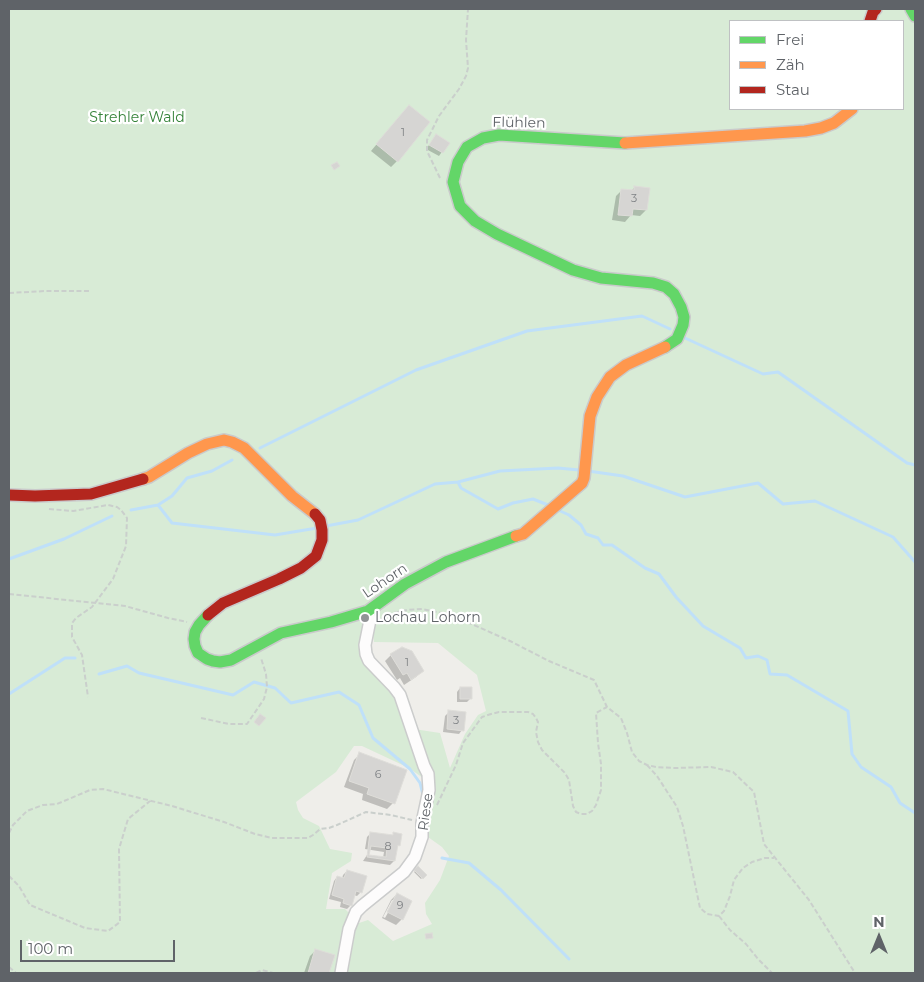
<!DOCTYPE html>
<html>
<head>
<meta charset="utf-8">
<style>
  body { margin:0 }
  #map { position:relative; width:924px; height:982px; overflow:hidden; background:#efeeea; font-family:Montserrat,sans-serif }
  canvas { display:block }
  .frame { position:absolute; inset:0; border:10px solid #5f6368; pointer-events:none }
  .legend { position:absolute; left:729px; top:20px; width:175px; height:90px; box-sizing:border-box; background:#fff; border:1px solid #bfc1c3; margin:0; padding:6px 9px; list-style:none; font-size:15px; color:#5f6368 }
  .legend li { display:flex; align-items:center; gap:10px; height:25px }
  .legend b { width:25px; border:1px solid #bfc1c3 }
  .north { position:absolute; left:854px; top:912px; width:50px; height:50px; -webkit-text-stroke:4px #fff; paint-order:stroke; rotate:0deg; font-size:14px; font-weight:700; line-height:20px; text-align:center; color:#5f6368 }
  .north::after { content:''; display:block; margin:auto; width:18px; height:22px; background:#5f6368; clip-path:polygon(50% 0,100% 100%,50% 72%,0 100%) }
  .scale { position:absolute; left:20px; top:940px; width:155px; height:22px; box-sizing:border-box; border:2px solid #5f6368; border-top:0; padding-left:6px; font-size:15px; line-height:18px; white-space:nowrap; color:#5f6368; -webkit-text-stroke:4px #fff; paint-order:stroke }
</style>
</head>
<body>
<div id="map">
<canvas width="924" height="982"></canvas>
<div class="frame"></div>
<ul class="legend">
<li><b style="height:6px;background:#63d668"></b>Frei</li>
<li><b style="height:6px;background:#ff974d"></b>Zäh</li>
<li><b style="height:6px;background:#b3261e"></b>Stau</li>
</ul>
<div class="north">N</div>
<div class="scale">100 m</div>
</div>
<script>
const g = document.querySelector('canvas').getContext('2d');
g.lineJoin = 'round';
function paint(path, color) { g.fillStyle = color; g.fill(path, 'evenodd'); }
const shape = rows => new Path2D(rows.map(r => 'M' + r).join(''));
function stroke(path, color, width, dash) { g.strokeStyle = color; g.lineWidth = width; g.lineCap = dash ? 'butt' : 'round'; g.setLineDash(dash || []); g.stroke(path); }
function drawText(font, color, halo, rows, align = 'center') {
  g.font = font + ' Montserrat,sans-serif'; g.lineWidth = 4.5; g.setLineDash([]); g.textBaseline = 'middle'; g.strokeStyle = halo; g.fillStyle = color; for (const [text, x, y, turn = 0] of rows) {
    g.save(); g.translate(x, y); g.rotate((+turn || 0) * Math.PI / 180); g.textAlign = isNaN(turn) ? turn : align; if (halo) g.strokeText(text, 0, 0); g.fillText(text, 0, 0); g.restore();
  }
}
paint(shape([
  [9,9,915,9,915,973,9,973],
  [730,21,903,21,903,109,730,109],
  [373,633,374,642,438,643,477,675,486,711,478,715,465,734,450,768,440,733,414,729,371,655,369,644],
  [354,746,362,746,409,768,423,778,434,798,431,810,428,837,442,847,449,856,440,880,425,903,426,914,432,924,393,941,368,920,359,923,345,909,326,909,332,873,351,861,352,853,330,849,319,826,303,818,298,810,296,802,336,772]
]), '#d8ebd6');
paint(shape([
  [403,113,397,161,391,167,371,151],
  [436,136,448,143,439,156,426,149],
  [635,187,646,210,640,216,631,215,625,222,612,220,616,196,622,190,631,191],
  [402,648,422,671,416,677,404,685,400,678,397,680,385,661,391,655],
  [460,688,471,698,467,702,457,702,457,692],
  [449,712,462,730,459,734,443,732,445,716],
  [360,754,393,803,387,809,362,800,363,794,344,787,354,760],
  [371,833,391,836,394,834,399,845,396,848,394,861,390,865,363,861,367,855,383,858,384,852,365,849,367,837],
  [418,868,425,875,421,879,414,872],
  [347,871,361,892,357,896,354,895,351,905,347,909,340,907,341,902,329,899,334,881,337,877,342,879,343,875],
  [397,894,402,919,396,925,382,918,391,900],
  [392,900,395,900,385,918,383,917],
  [316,950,333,956,328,973,304,973,310,956]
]), '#0003');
stroke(shape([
  [685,338,763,374,778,372,907,463,915,465],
  [260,448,416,370,527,331,642,316,670,329],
  [588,471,623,476,685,497,758,483,783,504,815,501,893,537,915,562],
  [458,482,461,488,498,509,513,503,533,499,548,505],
  [158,505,172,496,187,478,212,471,232,460],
  [131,510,158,505,172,523,275,535,317,528],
  [558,510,569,515,581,525,586,534,598,538,603,545,612,545,645,568,659,574,676,597,703,626,740,648,746,658,758,656,767,660,770,674,787,675,848,711,852,754,861,767,891,787,900,803,915,813],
  [326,526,358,520,435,484,458,482,500,471,558,468,579,470],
  [9,559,64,539,112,516],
  [99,674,127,666,139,673,233,695,254,682,275,688,291,703,339,692,359,705,373,738,410,769,420,783,423,795],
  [9,694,65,658,75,658],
  [442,858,469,863,501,890,569,959]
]), '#bfe0f9', 3);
const building = shape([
  [409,105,430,122,398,162,376,144,409,105],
  [436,134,450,143,443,153,429,145,436,134],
  [337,162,340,166,334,170,331,165,337,162],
  [634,186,650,188,647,210,633,209,632,216,618,215,621,189,634,190,634,186],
  [402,647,412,651,424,671,411,680,407,673,403,675,390,654,402,647],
  [460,687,472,687,472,699,460,699,460,687],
  [448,710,466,712,464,731,447,729,448,710],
  [260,714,266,718,259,726,254,722,260,714],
  [359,752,407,770,395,804,367,794,369,788,349,781,359,752],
  [370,832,393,835,393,832,402,834,400,846,398,845,395,861,367,857,370,832],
  [371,846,387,848,386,857,369,855,371,846],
  [418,866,427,875,423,879,414,870,418,866],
  [347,870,367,876,362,893,356,891,352,906,343,903,344,899,332,895,337,876,344,878,347,870],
  [397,893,412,901,403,920,387,912,397,893],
  [432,933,433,938,426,939,425,934,432,933],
  [315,949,335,955,329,973,308,973,315,949]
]);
paint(building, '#d6d5d3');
stroke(building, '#deddd9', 1);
const street = shape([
  [341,973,349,929,356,912,362,906,404,872,415,857,422,837,422,823,429,790,428,774,424,766,400,695,394,687,369,661,366,654,365,645,370,620,368,611]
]);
const fast = shape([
  [911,9,915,16],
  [625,143,499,135,483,138,467,147,458,162,453,182,460,206,475,221,497,234,573,270,601,278,653,283,666,287,674,294,681,307,684,317,683,325,677,339,665,347],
  [208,615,199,625,195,632,194,639,195,646,198,653,207,659,213,661,220,662,231,660,281,633,331,622,368,611,405,584,446,562,516,536]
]);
const slow = shape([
  [625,143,805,131,821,128,834,123,852,109],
  [143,479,149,477,188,453,207,444,224,440,232,442,244,448,292,496,315,514],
  [516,536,523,534,582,483,584,478,590,416,597,397,610,377,626,365,665,347]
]);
const jam = shape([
  [870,21,873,12,876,9],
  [9,495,35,496,91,494,143,479],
  [208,615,223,603,279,579,301,568,316,556,322,540,322,530,320,520,315,514]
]);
stroke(street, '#cbcccc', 14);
stroke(fast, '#cacacb', 14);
stroke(slow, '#cacacb', 14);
stroke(jam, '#cacacb', 14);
stroke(shape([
  [440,178,427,151,427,140,439,116,459,89,466,76,468,68,466,40,468,9],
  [9,293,46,291,91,291],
  [49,509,73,511,108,505,117,507,121,510,127,518,126,546,113,579,92,607,76,618,72,623,72,637,82,655,88,697],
  [9,594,125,606,168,618,187,622],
  [381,619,394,613,407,610,422,609,451,615,510,641,549,661,594,680,607,707,621,718,627,733,632,752,639,761,647,765,656,767,674,768,711,767,733,772,754,792,764,844,809,900,855,973],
  [201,718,229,724,247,724,264,699,267,687,266,674,261,658],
  [647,765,657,776,677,807,683,826,700,908,707,914,719,916,724,911,730,896,734,880,743,868,752,862,765,858,774,858],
  [437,805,456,765,463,743,482,717,491,714,499,712,528,712,533,714,536,718,538,722,536,732,538,742,542,750,565,773,569,780,573,806,576,812,581,814,587,814,592,811,596,805,601,790,601,764,598,743,596,713,607,707],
  [9,833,13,825,27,811,43,805,57,804,90,790,103,789,172,806,224,822,255,834,272,838,308,838,313,835,320,829,329,828,337,825,366,812,391,815,412,820],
  [9,876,19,886,30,905,85,928,108,931,120,922,119,849,128,819,150,801],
  [719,916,730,930,746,944,758,959,772,973],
  [9,967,16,973],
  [256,973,262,970,273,973]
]), '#cacfcc', 2, [5, 2.5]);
stroke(street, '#fdfcfc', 11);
stroke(fast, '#63d668', 11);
stroke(slow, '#ff974d', 11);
stroke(jam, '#b3261e', 11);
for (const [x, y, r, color] of [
  [365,618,5,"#919496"]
]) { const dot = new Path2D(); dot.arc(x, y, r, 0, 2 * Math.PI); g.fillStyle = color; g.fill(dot); stroke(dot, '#fff', 2); }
drawText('11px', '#7e8184', null, [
  ["1",403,133],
  ["3",634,199],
  ["1",407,663],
  ["3",456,721],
  ["6",378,775],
  ["8",388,847],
  ["9",400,906]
]);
drawText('14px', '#348238', '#fff', [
  ["Strehler Wald",137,118]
]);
drawText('14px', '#5f6368', '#fff', [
  ["Flühlen",519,123,1],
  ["Lohorn",385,581,-34],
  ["Riese",426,812,-82]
]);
drawText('14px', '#5f6368', '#fff', [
  ["Lochau Lohorn",375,618]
], 'left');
</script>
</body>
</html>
